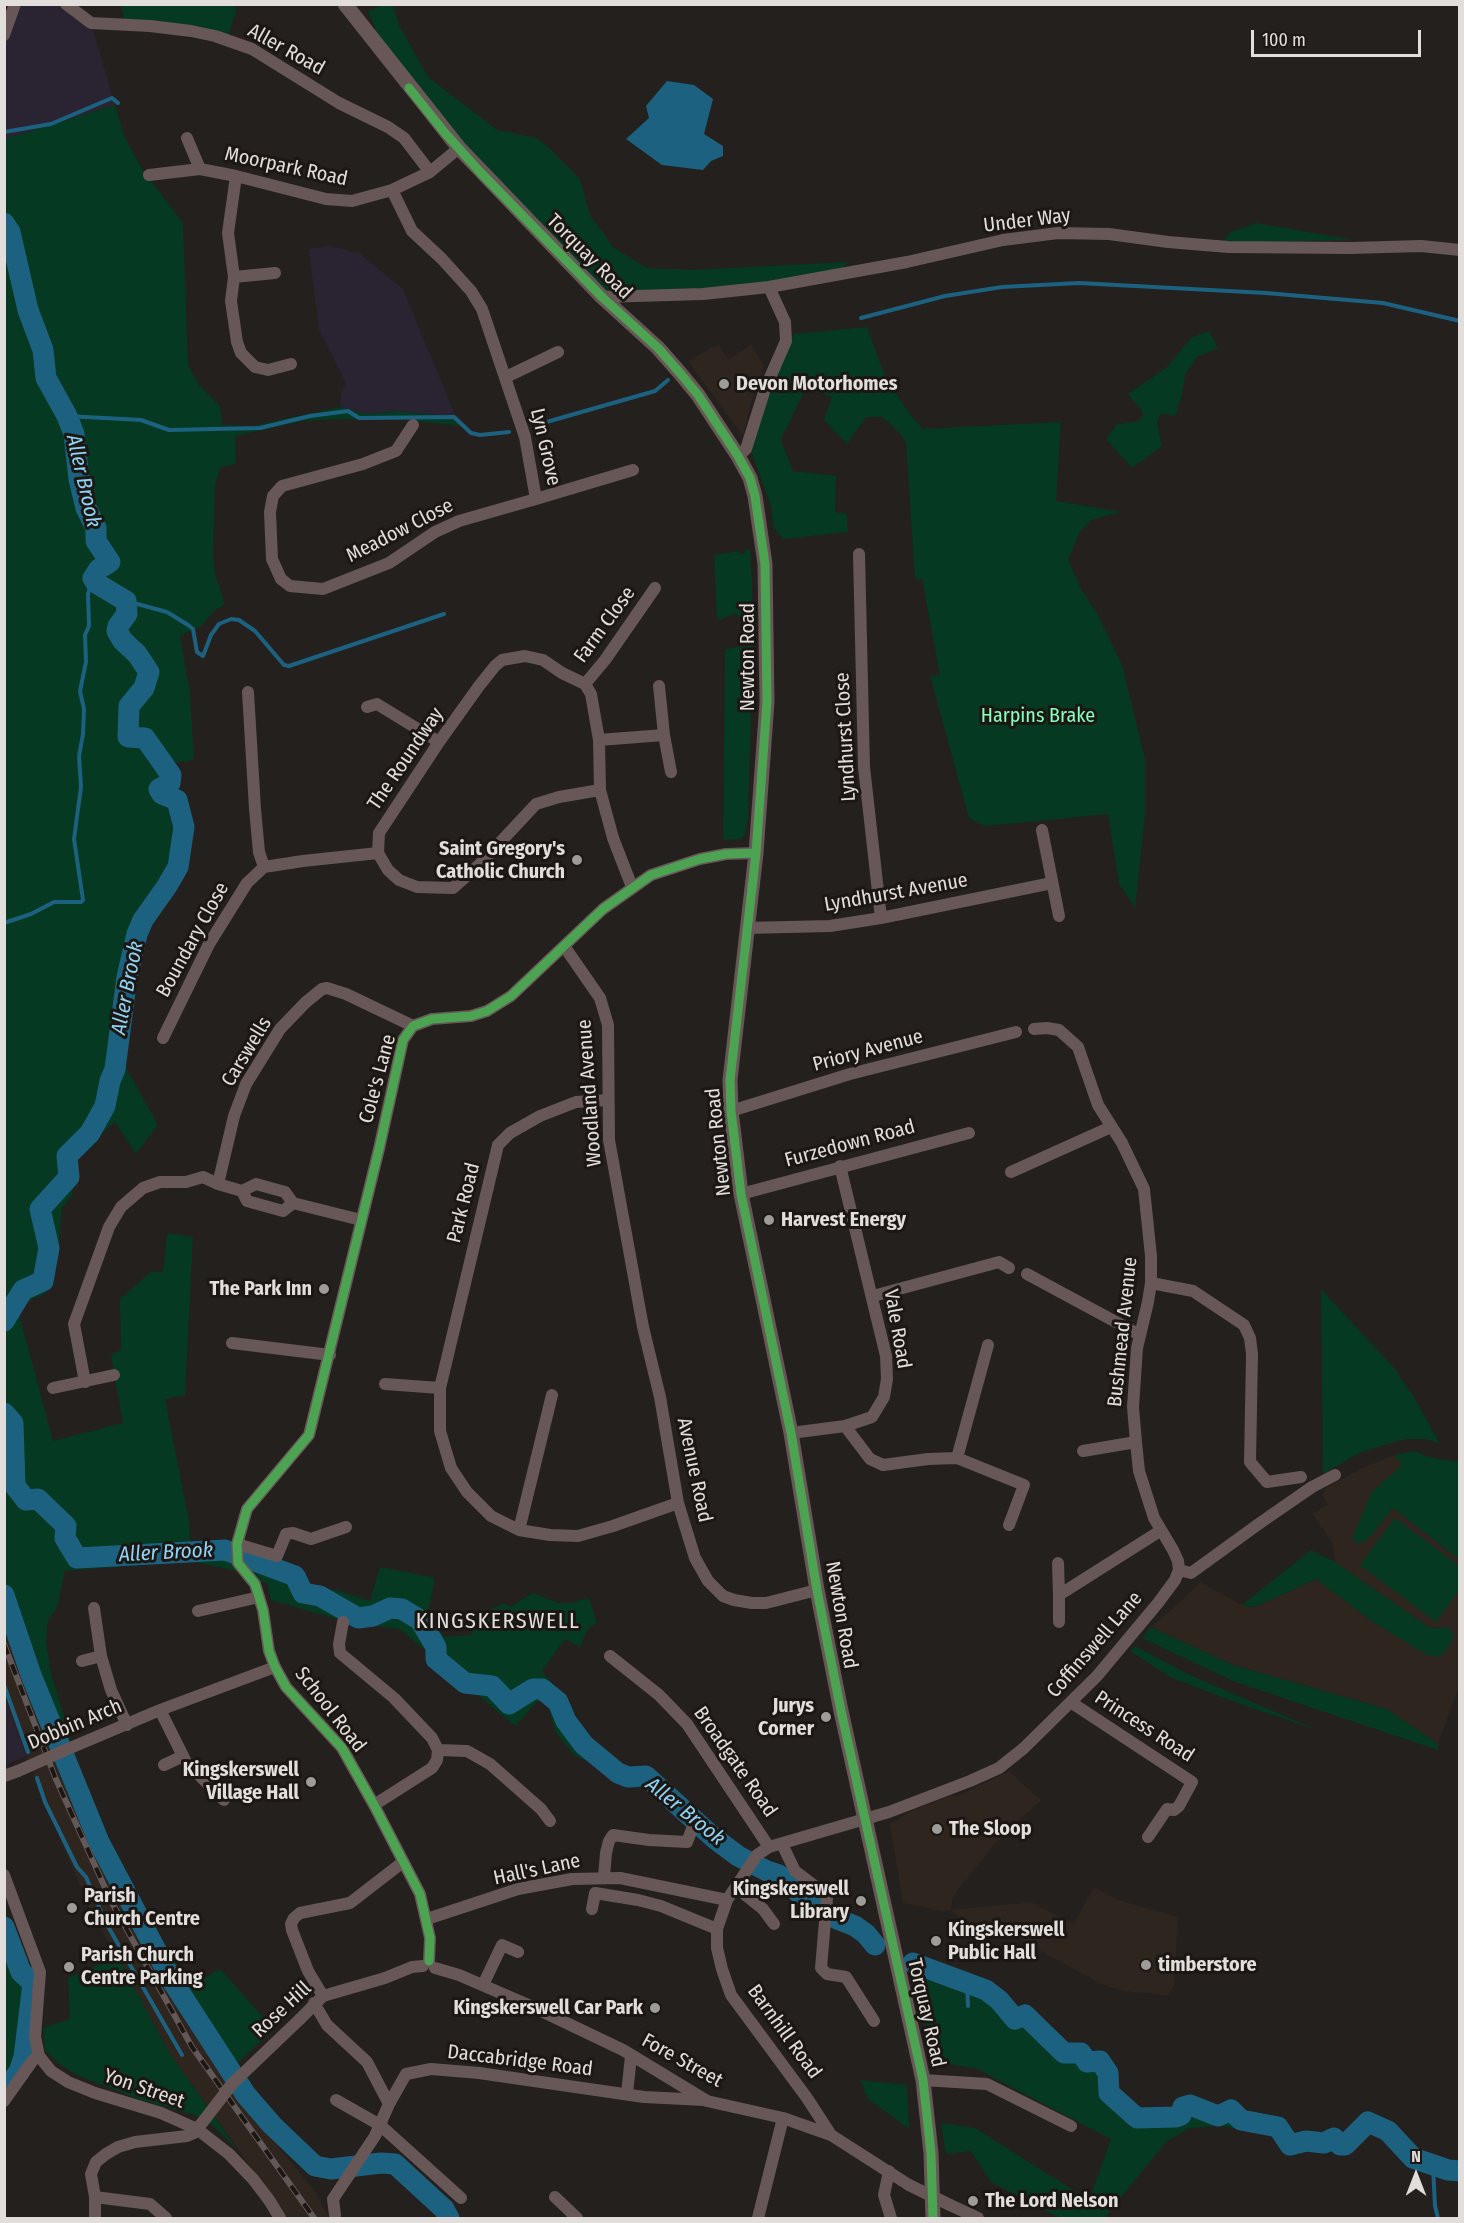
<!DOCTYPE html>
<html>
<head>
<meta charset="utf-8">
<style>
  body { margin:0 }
  #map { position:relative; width:1464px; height:2223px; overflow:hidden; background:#23201e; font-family:"Fira Sans Condensed",sans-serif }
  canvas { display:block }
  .frame { position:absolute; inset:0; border:6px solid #e1dedb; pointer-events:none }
  .north { position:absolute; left:1386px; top:2145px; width:60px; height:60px; -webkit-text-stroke:4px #1c1713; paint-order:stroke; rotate:0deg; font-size:16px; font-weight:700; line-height:24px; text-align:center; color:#e1dedb }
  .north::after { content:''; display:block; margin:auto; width:21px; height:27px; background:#e1dedb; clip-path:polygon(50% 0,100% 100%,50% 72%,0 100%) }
  .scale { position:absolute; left:1251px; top:30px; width:170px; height:27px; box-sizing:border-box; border:3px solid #e1dedb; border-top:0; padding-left:8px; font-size:18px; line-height:21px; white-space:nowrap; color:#e1dedb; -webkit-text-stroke:4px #1c1713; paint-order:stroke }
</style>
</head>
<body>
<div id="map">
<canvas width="1464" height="2223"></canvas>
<div class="frame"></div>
<div class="north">N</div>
<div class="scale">100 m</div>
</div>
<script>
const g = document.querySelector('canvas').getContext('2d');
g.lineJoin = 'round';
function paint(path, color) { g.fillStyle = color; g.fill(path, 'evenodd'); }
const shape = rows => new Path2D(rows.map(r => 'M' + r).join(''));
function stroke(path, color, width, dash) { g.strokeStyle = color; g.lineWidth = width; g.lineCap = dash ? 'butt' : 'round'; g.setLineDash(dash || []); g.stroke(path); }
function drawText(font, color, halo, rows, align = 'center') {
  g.font = font + ' "Fira Sans Condensed",sans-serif'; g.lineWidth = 6; g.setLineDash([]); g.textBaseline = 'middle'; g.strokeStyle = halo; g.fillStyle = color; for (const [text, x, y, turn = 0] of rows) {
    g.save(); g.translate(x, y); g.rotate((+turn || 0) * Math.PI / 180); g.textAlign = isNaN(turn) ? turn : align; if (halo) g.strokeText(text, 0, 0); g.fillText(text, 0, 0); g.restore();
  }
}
paint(shape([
  [718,344,728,360,751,345,764,366,751,403,743,436,688,361],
  [1394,1455,1402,1465,1371,1493,1369,1538,1393,1508,1459,1559,1459,1686,1438,1744,1387,1709,1233,1665,1151,1627,1186,1597,1200,1582,1242,1605,1255,1607,1316,1579,1373,1622,1430,1656,1440,1627,1430,1628,1335,1562,1332,1542,1312,1514,1328,1505,1322,1495,1326,1488,1360,1469],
  [4,1604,53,1745,100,1852,179,1993,276,2144,314,2190,329,2218,287,2218,169,2052,89,1907,34,1777,5,1698],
  [1009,1771,1041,1800,995,1844,960,1887,952,1899,951,1910,1031,1902,1074,1924,1094,1887,1118,1900,1178,1917,1174,1986,1168,1995,1123,1991,1099,1983,1014,1936,964,1923,951,1910,942,1911,903,1903,890,1824,909,1812,949,1796,956,1797]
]), '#2e251e');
paint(shape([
  [15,5,66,5,91,23,115,105,5,139,5,35],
  [329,246,359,253,403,289,456,417,398,411,367,414,340,407,341,394,346,383,319,330,311,267,309,249],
  [5,1698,26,1756,5,1765,4,1765]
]), '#2a2432');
paint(shape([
  [121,5,235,5,236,13,226,40,125,24],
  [382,5,393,5,399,25,428,77,497,130,537,138,549,148,580,179,590,215,614,248,647,268,692,270,848,262,838,274,791,282,602,297,480,172,379,37,368,11],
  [115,105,124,135,140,166,183,223,188,365,199,385,220,406,222,425,252,426,340,407,367,414,398,411,456,417,462,426,405,420,339,419,302,421,235,436,236,464,220,467,215,484,213,555,215,575,225,604,215,610,201,626,180,636,190,693,194,760,172,763,172,797,182,821,187,839,169,877,141,918,127,959,117,1051,158,1125,136,1154,115,1122,76,1157,72,1196,62,1208,57,1258,45,1294,17,1306,53,1441,123,1423,111,1355,121,1350,120,1299,151,1272,163,1272,167,1233,193,1237,185,1395,165,1399,189,1521,190,1542,231,1545,237,1571,191,1561,65,1571,57,1608,48,1620,46,1641,51,1673,71,1739,53,1745,4,1604,5,139],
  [1257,223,1353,240,1255,242,1223,241,1231,232],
  [867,327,886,379,909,413,923,429,1061,422,1056,501,1121,512,1093,519,1080,531,1068,560,1082,591,1097,613,1122,665,1145,759,1145,815,1135,908,1119,883,1108,814,985,826,969,818,930,676,940,675,922,579,915,579,906,442,897,430,882,417,866,417,847,444,824,420,832,397,806,387,781,440,793,471,836,476,835,512,847,514,848,532,783,539,774,528,771,506,752,454,753,439,769,391,794,334],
  [1209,331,1218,348,1197,357,1185,375,1182,395,1175,416,1161,413,1157,422,1162,446,1132,468,1106,439,1117,424,1140,421,1143,412,1128,394,1167,367,1191,338],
  [750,549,752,580,752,625,750,628,735,613,720,620,717,619,714,555,740,551,740,554,745,554,745,550],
  [753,645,748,817,745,834,742,839,723,840,725,649],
  [1321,1289,1395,1369,1415,1399,1440,1444,1426,1439,1406,1439,1391,1443,1359,1453,1323,1474],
  [1415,1451,1428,1457,1459,1462,1459,1559,1393,1508,1369,1538,1359,1544,1352,1539,1371,1493,1402,1465,1394,1455],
  [1395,1518,1459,1566,1459,1590,1436,1622,1360,1565],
  [1311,1550,1335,1562,1430,1628,1449,1628,1454,1635,1449,1646,1441,1656,1430,1656,1424,1653,1373,1622,1316,1579,1255,1607,1242,1605],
  [246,1552,303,1570,307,1590,337,1590,370,1601,380,1567,435,1578,428,1612,444,1637,471,1635,477,1616,504,1603,510,1607,533,1593,558,1603,572,1603,589,1598,597,1623,588,1628,580,1647,565,1639,542,1671,561,1694,577,1730,628,1777,575,1756,556,1733,549,1709,540,1699,515,1726,400,1629,352,1623,271,1600,267,1583,256,1580,246,1566],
  [1151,1627,1233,1665,1387,1709,1438,1744,1438,1750,1233,1681,1142,1638],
  [1135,1646,1190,1675,1317,1730,1240,1704,1170,1677,1130,1651],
  [4,1935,16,1965,21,1972,33,1983,24,2057,19,2072,4,2091],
  [118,1957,169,2052,237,2149,210,2123,195,2115,138,2099,77,2075,58,2063,45,2050,43,2028,70,2019,68,1978],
  [913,1963,986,1990,999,2000,1015,2019,1025,2015,1064,2053,1081,2053,1087,2062,1100,2061,1108,2073,1109,2093,1137,2118,1176,2117,1181,2115,1183,2107,1190,2105,1218,2116,1231,2110,1241,2120,1278,2127,1290,2145,1306,2141,1324,2143,1334,2138,1340,2145,1332,2152,1285,2152,1268,2133,1219,2126,1190,2128,1167,2141,1108,2213,1105,2218,1060,2218,991,2182,971,2151,946,2154,941,2123,975,2128,1089,2200,1111,2139,975,2068,931,2062],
  [220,1969,274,2029,228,2072,179,1993],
  [860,2080,907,2085,909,2129,868,2099]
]), '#053922');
paint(shape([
  [667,81,694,85,713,99,704,134,723,146,723,156,711,161,703,170,662,165,626,139,649,118,646,106]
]), '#1c6280');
stroke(shape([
  [4,132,51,124,112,98,118,103],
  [861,318,945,296,1002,287,1079,283,1266,293,1383,303,1460,321],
  [67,416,141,420,169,430,260,428,310,416,348,411,359,418,454,417,471,433,480,435,509,432],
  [536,425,655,391,668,380],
  [126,601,167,612,188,625,193,629,197,652,203,656,211,635,219,624,231,619,239,620,255,631,284,665,289,666,444,614],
  [4,923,31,914,54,902,81,902,83,900,74,839,81,787,79,756,83,734,84,709,80,691,86,662,85,635,89,626,88,594,93,578],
  [4,1685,28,1752],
  [37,1778,45,1802,77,1867,86,1877,106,1923,182,2055],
  [967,1983,968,2006],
  [1433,2166,1435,2206,1438,2218]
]), '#1c6280', 4);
stroke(shape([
  [4,223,10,232,28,310,43,350,46,378,67,416,74,434,79,479,86,508,96,528,96,541,110,562,99,569,93,578,96,583,126,601,127,614,118,626,117,631,123,641,137,654,149,672,144,688,129,706,128,737,145,738,171,775,170,783,159,789,162,794,177,800,184,827,178,867,167,886,143,920,137,934,127,977,115,1069,110,1081,105,1106,90,1133,67,1156,69,1177,40,1209,49,1248,43,1281,23,1290,4,1321],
  [4,1413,13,1423,15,1486,26,1500,38,1499,66,1526,65,1538,77,1558,225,1550,295,1576,303,1593,320,1596,358,1618,373,1616,390,1608,402,1609,420,1620,436,1647,436,1659,465,1683,492,1686,509,1704,533,1689,542,1689,558,1702,566,1721,584,1745,618,1773,628,1777,646,1776,714,1838,738,1856,767,1871,779,1875,801,1895,837,1919,855,1926,866,1934,875,1945],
  [4,1595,31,1675,99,1842,171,1979,246,2095,272,2125,315,2166,331,2169,381,2163,395,2164,444,2209,449,2218],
  [4,1927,21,1972,33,1983,24,2057,19,2072,5,2090],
  [913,1963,986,1990,999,2000,1015,2019,1025,2015,1064,2053,1081,2053,1087,2062,1100,2061,1108,2073,1109,2093,1137,2118,1176,2117,1181,2115,1183,2107,1190,2105,1218,2116,1231,2110,1241,2120,1278,2127,1290,2145,1306,2141,1324,2143,1334,2138,1340,2145,1345,2145,1368,2122,1388,2131,1413,2158,1448,2170,1460,2171]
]), '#1c6280', 21);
stroke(shape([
  [66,4,91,23,150,26,191,31,215,36,252,49,339,103,388,127,404,138,430,172],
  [4,35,15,4],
  [187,138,200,169],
  [149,175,200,169,236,176,326,199,352,201,392,190,430,172,459,148],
  [236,176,228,233,234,277,231,301,237,342,241,353,255,367,268,370,291,364],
  [392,190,412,231,442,259,471,291,482,309,525,437,536,499,633,470],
  [234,277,275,273],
  [602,297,703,294,769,287,907,262,1003,240,1058,233,1109,234,1168,242,1228,247,1351,248,1421,246,1460,250],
  [506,377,558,352],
  [413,425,396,451,363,464,282,486,273,496,270,512,272,559,281,579,290,586,323,589,389,563,435,532,459,521,536,499],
  [738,456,746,449,765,389,786,341,785,322,769,287],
  [859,554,864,767,881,918],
  [585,684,605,660,655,588],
  [659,686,664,735,671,772],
  [248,692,255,809,259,852,264,867],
  [367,707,377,704,439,742],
  [599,740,664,735],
  [600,790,599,740,591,694,585,684,562,673,543,660,525,656,502,660,495,666,479,686,439,742,379,833,378,853,388,870,399,880,417,887,453,888,479,865,536,804,559,797,600,790,613,838,632,887],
  [1042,830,1059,916],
  [746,928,830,926,881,918,1052,883],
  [564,946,600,998,608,1025,609,1140,643,1327,660,1397,678,1503,695,1558,708,1581,723,1596,734,1600,752,1603,766,1603,817,1590],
  [1034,1029,1047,1028,1059,1030,1078,1047,1098,1105,1122,1143,1144,1189,1151,1256,1151,1283,1148,1302,1137,1348,1133,1407,1136,1442,1139,1471,1154,1518,1173,1550,1178,1561,1179,1570],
  [163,1038,209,944,247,883,264,867,303,861,378,853],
  [608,1100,576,1102,540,1116,510,1133,498,1145,440,1388,440,1431,451,1468,467,1492,491,1516,519,1530,550,1535,578,1536,613,1526,678,1503],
  [731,1111,850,1074,1016,1032],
  [1011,1172,1111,1127],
  [242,1191,256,1184,285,1192,293,1203],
  [741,1194,969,1133],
  [361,1220,293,1203,283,1211,247,1201,242,1191,218,1184,234,1116,246,1084,280,1029,305,1003,322,989,327,988,346,994,413,1026],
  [1027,1274,1140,1335],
  [1151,1283,1193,1291,1244,1325,1250,1338,1252,1354,1250,1462,1267,1482,1301,1477],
  [873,1296,999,1262,1009,1268],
  [232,1343,330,1355],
  [85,1382,74,1324,109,1227,121,1207,143,1188,160,1182,186,1182,203,1177,218,1184],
  [385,1384,440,1388],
  [53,1388,114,1375],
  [845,1426,870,1459,883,1465,928,1459,957,1458,1024,1485,1009,1525],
  [791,1433,845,1426,872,1417,884,1397,887,1379,886,1356,840,1166],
  [1083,1451,1136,1442],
  [957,1458,988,1345],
  [519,1530,552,1395],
  [237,1544,277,1556,286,1534,293,1533,311,1539,346,1527],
  [1058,1563,1059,1595],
  [94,1608,101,1656,111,1690,127,1725],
  [198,1611,259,1597],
  [343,1622,339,1644,340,1653,394,1698,432,1738,438,1750,467,1751,490,1764,541,1809,550,1821],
  [1059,1622,1059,1595,1160,1531],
  [610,1656,659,1695,687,1724,769,1847],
  [82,1661,101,1656],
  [1072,1703,1192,1782,1179,1806,1174,1810,1167,1809,1148,1837],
  [160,1710,186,1762,224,1800],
  [63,1751,160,1710,275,1667],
  [164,1765,183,1756],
  [4,1776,18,1771],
  [374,1805,432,1768,437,1760,438,1750],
  [782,1844,795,1871,824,1893,827,1898,821,1968,827,1974,846,1977,874,2021],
  [4,1875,40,1972,35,2037,39,2056,51,2071,68,2082,95,2093,161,2113,197,2129,229,2154,253,2179,269,2200,280,2218],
  [604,1877,606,1853,609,1841,613,1835,649,1840,687,1842,692,1829],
  [737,1888,763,1909,774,1924],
  [592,1909,595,1893,638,1900,661,1906,717,1929],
  [427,1919,518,1889,572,1879,620,1878,727,1900],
  [429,1961,430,1938,420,1894,374,1805,342,1748,286,1687,275,1667,269,1651,263,1610,255,1584,238,1563,237,1544,247,1509,309,1435,379,1149,403,1040,413,1026,432,1019,471,1016,487,1011,511,996,603,909,651,875,700,859,726,854,756,853],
  [435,1968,459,1975,533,2007,623,2050,707,2101,783,2118,831,2135,909,2185],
  [483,1985,502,1945,518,1952],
  [323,1996,308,1971,292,1930,291,1924,294,1918,300,1913,350,1903,403,1862],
  [314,2003,327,2025,367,2062,389,2104,375,2136,333,2199,335,2215],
  [300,2019,323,1996,385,1978,412,1967,423,1966],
  [923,2080,987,2084,1071,2126],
  [627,2094,631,2056],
  [336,2100,380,2125,461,2198],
  [4,2101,33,2060,39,2056],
  [389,2104,406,2074,431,2069,479,2073,644,2097,704,2100],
  [831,2135,807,2098,731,1995,722,1969,717,1948,717,1929,727,1900,757,1855,769,1847,889,1812,970,1781,999,1768,1024,1748,1097,1676,1158,1603,1175,1580,1179,1570,1191,1573,1260,1523,1312,1487,1335,1475],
  [889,2171,884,2195,891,2218],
  [95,2197,150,2204,166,2218],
  [555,2197,577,2218],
  [950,2205,978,2218],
  [95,2218,95,2197,91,2174,96,2162,106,2154,118,2147,135,2142,187,2136,194,2133,201,2124],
  [758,2218,783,2118]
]), '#685757', 12);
stroke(shape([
  [345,4,459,148,602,297,658,348,680,373,698,395,738,456,750,478,755,496,765,564,767,702,756,853,730,1080,731,1111,741,1194,791,1433,817,1590,841,1711,923,2080,931,2153,933,2218]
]), '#685757', 15);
const rail = shape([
  [4,1644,55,1777,111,1901,192,2047,314,2218]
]);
stroke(rail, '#625857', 6);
stroke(rail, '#1c1713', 4, [11]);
stroke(shape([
  [18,1771,63,1751],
  [202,2123,232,2084,300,2019],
  [909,2185,950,2205]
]), '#685757', 12);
stroke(shape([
  [409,88,445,133,480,172,602,297,658,348,680,373,698,395,738,456,750,478,755,496,765,564,767,702,756,853,730,1080,731,1111,741,1194,791,1433,817,1590,841,1711,923,2080,931,2153,933,2218],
  [429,1961,430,1938,420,1894,374,1805,342,1748,286,1687,275,1667,269,1651,263,1610,255,1584,238,1563,237,1544,247,1509,309,1435,379,1149,403,1040,413,1026,432,1019,471,1016,487,1011,511,996,603,909,651,875,700,859,726,854,756,853]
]), '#4ca352', 9);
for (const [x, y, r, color] of [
  [724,384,6,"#9e9c99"],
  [577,860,6,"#9e9c99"],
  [769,1220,6,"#9e9c99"],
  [324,1289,6,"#9e9c99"],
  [826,1717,6,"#9e9c99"],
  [311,1782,6,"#9e9c99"],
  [937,1829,6,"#9e9c99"],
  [861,1901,6,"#9e9c99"],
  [72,1908,6,"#9e9c99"],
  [936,1941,6,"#9e9c99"],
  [1146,1965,6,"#9e9c99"],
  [69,1967,6,"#9e9c99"],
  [655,2008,6,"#9e9c99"],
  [973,2201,6,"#9e9c99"]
]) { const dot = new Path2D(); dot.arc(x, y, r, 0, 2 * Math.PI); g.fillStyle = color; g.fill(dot); stroke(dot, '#1c1713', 2); }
drawText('20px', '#e1dedb', '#1c1713', [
  ["Aller Road",286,50,29],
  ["Moorpark Road",286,167,12],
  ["Under Way",1027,221,-7],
  ["Torquay Road",589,257,45],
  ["Lyn Grove",545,447,77],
  ["Meadow Close",400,531,-27],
  ["Farm Close",605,625,-54],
  ["Newton Road",748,657,-90],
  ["Lyndhurst Close",846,737,-93],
  ["The Roundway",406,759,-56],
  ["Lyndhurst Avenue",896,893,-10],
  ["Boundary Close",193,940,-61],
  ["Priory Avenue",868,1051,-15],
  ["Carswells",247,1052,-59],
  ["Cole's Lane",378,1079,-75],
  ["Woodland Avenue",590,1093,-94],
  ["Newton Road",719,1142,-96],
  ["Furzedown Road",850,1144,-15],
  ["Park Road",464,1203,-76],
  ["Vale Road",897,1329,80],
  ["Bushmead Avenue",1123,1332,-84],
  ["Avenue Road",694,1470,78],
  ["Newton Road",841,1615,80],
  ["Coffinswell Lane",1095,1645,-49],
  ["School Road",330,1710,52],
  ["Dobbin Arch",75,1725,-23],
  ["Princess Road",1144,1727,33],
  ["Broadgate Road",735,1762,55],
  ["Hall's Lane",537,1870,-12],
  ["Rose Hill",282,2010,-43],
  ["Torquay Road",926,2013,77],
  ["Barnhill Road",784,2032,54],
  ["Daccabridge Road",520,2061,7],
  ["Fore Street",682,2061,29],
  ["Yon Street",144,2089,19]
]);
drawText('bold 20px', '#e1dedb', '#1c1713', [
  ["Devon Motorhomes",736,384],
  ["Saint Gregory's",565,849,"right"],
  ["Catholic Church",565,872,"right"],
  ["Harvest Energy",781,1220],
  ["The Park Inn",312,1289,"right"],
  ["Jurys",814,1706,"right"],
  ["Corner",814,1729,"right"],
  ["Kingskerswell",299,1770,"right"],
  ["Village Hall",299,1793,"right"],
  ["The Sloop",949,1829],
  ["Kingskerswell",849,1889,"right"],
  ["Library",849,1912,"right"],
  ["Parish",84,1896],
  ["Church Centre",84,1919],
  ["Kingskerswell",948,1930],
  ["Public Hall",948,1953],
  ["Parish Church",81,1955],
  ["Centre Parking",81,1978],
  ["timberstore",1158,1965],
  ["Kingskerswell Car Park",643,2008,"right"],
  ["The Lord Nelson",985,2201]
], 'left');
drawText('20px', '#85febe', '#1c1713', [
  ["Harpins Brake",1038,716]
]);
drawText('italic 21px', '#8fd4f7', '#1c1713', [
  ["Aller Brook",83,481,77],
  ["Aller Brook",128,988,-79],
  ["Aller Brook",166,1553,-3],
  ["Aller Brook",685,1812,39]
]);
g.letterSpacing = '1.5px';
drawText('22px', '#e1dedb', '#1c1713', [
  ["KINGSKERSWELL",498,1622]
]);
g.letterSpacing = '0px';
</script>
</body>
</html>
